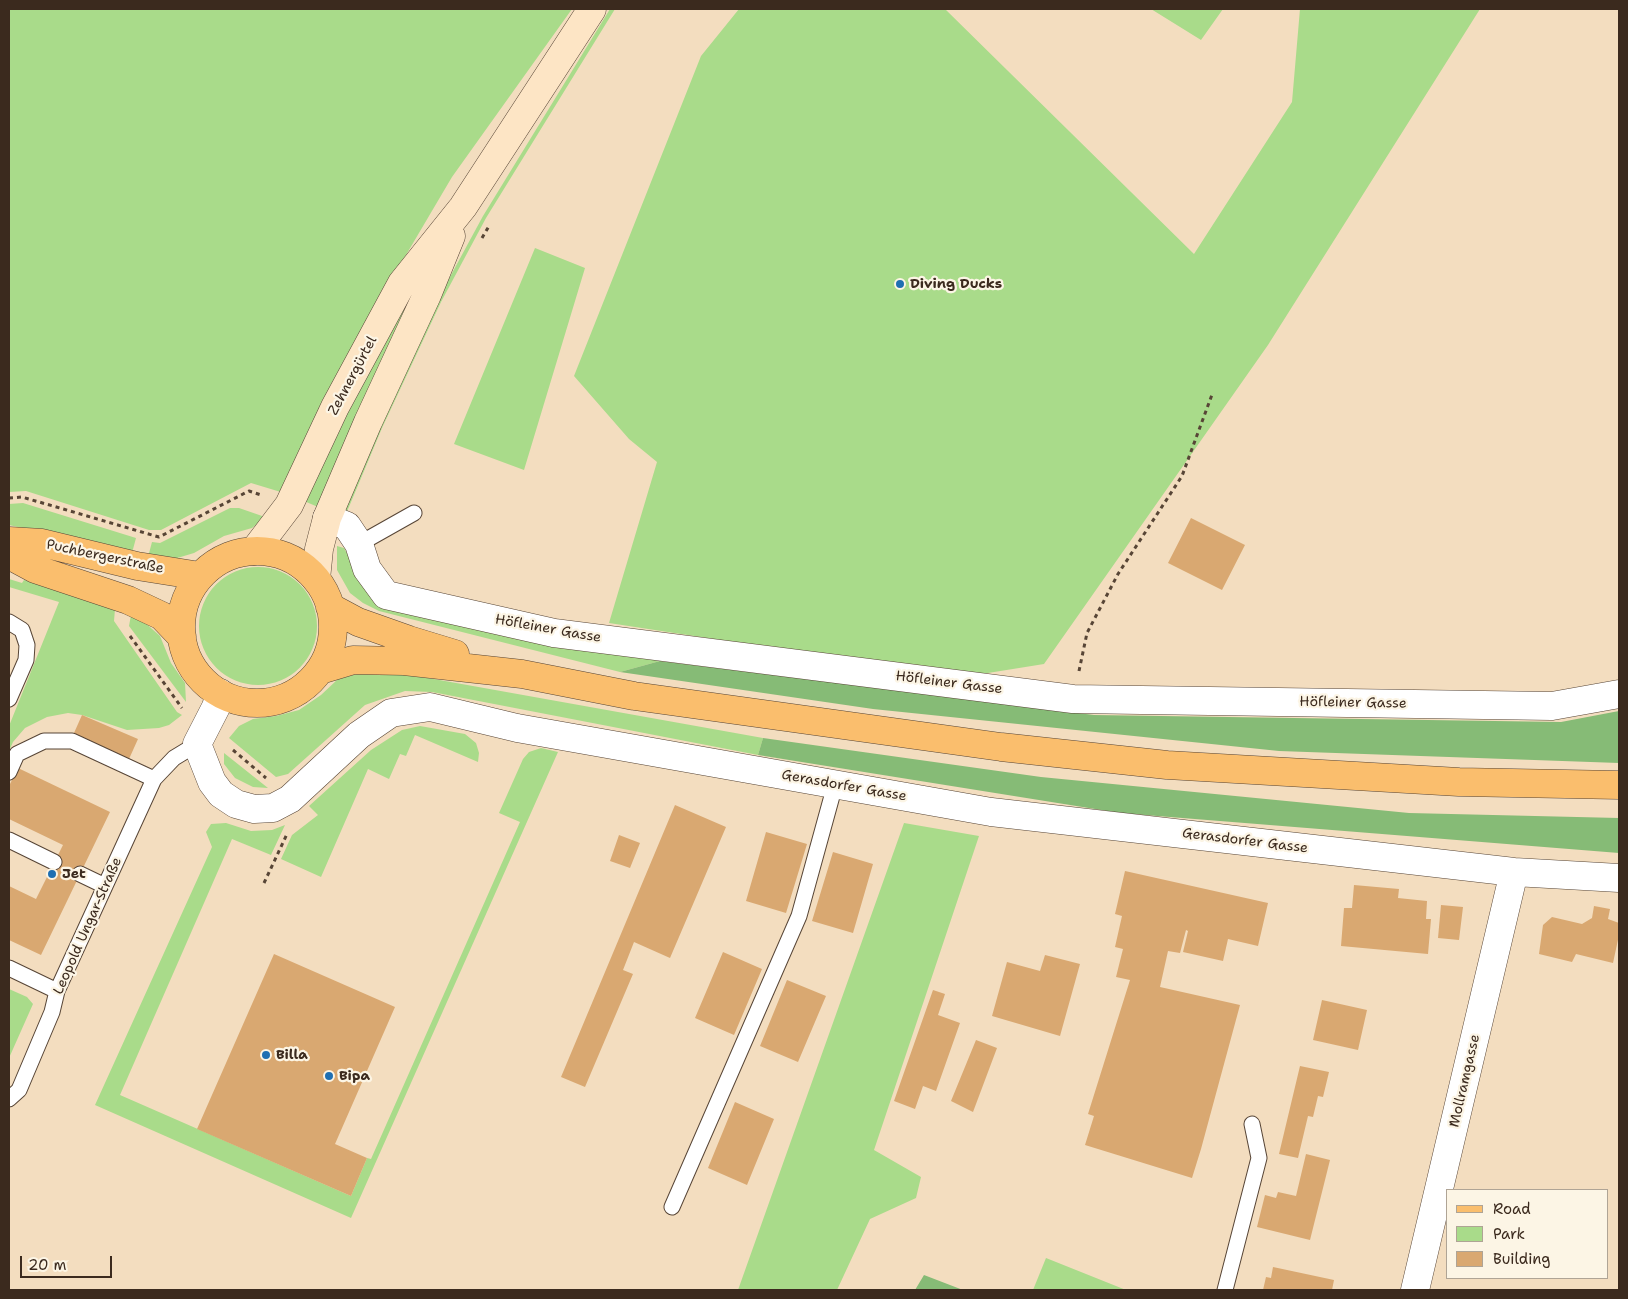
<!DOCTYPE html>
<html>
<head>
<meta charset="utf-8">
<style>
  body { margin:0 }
  #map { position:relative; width:1628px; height:1299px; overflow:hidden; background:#f3ddbf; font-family:"Shantell Sans",sans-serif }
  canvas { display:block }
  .frame { position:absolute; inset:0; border:10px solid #3b2a1e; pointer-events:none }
  .legend { position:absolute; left:1446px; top:1189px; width:162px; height:90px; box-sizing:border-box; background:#fcf5e5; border:1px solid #afa495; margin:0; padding:6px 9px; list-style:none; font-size:15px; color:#3b2a1e }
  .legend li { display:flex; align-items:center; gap:10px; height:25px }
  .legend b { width:25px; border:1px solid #afa495 }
  .scale { position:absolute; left:20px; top:1256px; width:92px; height:22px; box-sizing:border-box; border:2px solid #3b2a1e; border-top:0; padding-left:6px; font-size:15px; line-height:18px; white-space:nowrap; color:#3b2a1e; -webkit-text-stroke:4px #fcf5e5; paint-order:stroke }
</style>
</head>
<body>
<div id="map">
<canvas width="1628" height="1299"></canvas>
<div class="frame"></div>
<ul class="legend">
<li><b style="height:6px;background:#fabe6d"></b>Road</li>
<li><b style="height:14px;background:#a9db8a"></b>Park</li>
<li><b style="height:14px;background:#d9a871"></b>Building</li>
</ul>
<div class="scale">20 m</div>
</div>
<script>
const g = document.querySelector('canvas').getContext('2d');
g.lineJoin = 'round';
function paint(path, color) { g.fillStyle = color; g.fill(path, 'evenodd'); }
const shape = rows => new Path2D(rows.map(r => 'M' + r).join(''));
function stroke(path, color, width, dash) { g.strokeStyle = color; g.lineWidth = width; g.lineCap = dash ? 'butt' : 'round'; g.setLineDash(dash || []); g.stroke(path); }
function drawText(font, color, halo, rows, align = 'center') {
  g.font = font + ' "Shantell Sans",sans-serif'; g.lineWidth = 4.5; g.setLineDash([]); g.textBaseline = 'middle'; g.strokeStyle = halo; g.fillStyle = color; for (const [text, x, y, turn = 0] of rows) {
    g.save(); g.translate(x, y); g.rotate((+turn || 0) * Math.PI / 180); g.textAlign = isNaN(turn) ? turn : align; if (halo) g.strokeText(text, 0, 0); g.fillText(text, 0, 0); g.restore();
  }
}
paint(shape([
  [9,9,572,9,452,177,393,277,284,493,251,483,161,530,149,530,26,491,9,492],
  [610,9,615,9,486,218,441,302,382,428,346,514,342,512,438,299,483,216],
  [739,9,945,9,1194,254,1292,102,1300,9,1480,9,1268,345,1044,664,963,677,609,623,657,462,629,439,574,376,701,56],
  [1151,9,1223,9,1201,40],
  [535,248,585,268,524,470,454,444],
  [412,287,417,290,318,507,304,501,346,409],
  [23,503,136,538,132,553,9,525,9,504],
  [230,508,239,508,265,517,252,528,224,536,194,553,174,559,148,557,152,542,160,543],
  [337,546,344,548,369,592,508,633,660,661,620,672,379,611,363,603,350,593,337,570],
  '199 626a59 59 0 1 1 118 0a59 59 0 1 1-118 0Z',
  [9,579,22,583,24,580,115,609,114,621,177,712,182,715,169,725,159,728,127,730,82,715,68,713,47,717,25,728,13,742,9,751,9,726,59,602,9,587],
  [131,615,142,620,160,636,171,663,185,683,186,702,129,626],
  [379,672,417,676,763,738,758,755,432,692,405,691,365,705,288,774,276,777,229,738,239,726,253,719,276,716,299,710,321,695,338,679,357,674],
  [420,726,465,734,476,743,479,753,478,762,415,735,406,756,400,754,389,779,368,769,321,877,281,859,292,835,318,815,309,806,371,750,402,730],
  [541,748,558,752,351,1218,95,1105,212,847,206,832,211,824,226,823,251,831,272,830,285,825,271,855,232,839,120,1095,351,1196,367,1158,371,1159,520,822,499,813,523,759,529,752],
  [224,753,268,788,253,787,235,778,224,764],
  [904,823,979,836,874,1150,921,1177,916,1198,870,1219,837,1290,738,1290],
  [9,989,27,997,33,1004,9,1058],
  [1046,1258,1126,1290,1033,1290]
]), '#a9db8a');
paint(shape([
  [660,661,1094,715,1561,722,1619,711,1619,763,1279,751,873,709,620,672],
  [763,738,1041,777,1409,813,1619,818,1619,853,1120,813,758,755],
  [924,1275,963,1290,915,1290]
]), '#86bb76');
paint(shape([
  [1191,518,1245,545,1222,590,1168,563],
  [82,715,138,739,129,759,74,733],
  [18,768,110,812,41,955,9,940,9,886,36,899,63,845,9,819,9,786],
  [675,805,726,827,670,958,634,942,623,970,633,974,585,1087,561,1077],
  [766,832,807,844,786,913,746,901],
  [619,835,640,843,630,868,610,861],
  [833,852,873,864,853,933,812,921],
  [1125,871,1268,903,1258,946,1228,939,1223,961,1183,952,1188,931,1186,930,1180,953,1168,951,1160,987,1240,1005,1201,1149,1192,1178,1085,1145,1094,1116,1088,1114,1130,980,1116,977,1123,949,1115,947,1122,916,1115,914],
  [1354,885,1399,889,1398,898,1427,901,1426,919,1431,919,1428,954,1341,946,1344,908,1352,908],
  [1441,905,1463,907,1459,940,1438,938],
  [1594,906,1610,909,1608,919,1619,923,1619,935,1613,963,1576,954,1572,962,1539,954,1543,925,1552,917,1582,924,1592,918],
  [723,952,762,969,734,1035,695,1018],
  [274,954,395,1007,335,1144,367,1158,351,1196,197,1129],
  [1045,955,1080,964,1060,1036,992,1016,1007,962,1040,971],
  [787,980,826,996,798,1062,760,1046],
  [933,990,945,994,938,1015,960,1023,936,1091,923,1086,915,1109,894,1101],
  [1322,1000,1367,1010,1358,1050,1313,1040],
  [976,1040,997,1048,973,1112,951,1101],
  [1300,1066,1329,1072,1323,1097,1318,1096,1313,1117,1308,1116,1298,1158,1279,1154],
  [735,1102,774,1119,747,1185,708,1168],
  [1306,1154,1330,1160,1310,1240,1257,1227,1265,1195,1276,1198,1278,1192,1296,1196],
  [1273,1267,1334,1280,1332,1290,1263,1290,1266,1277,1271,1278]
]), '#d9a871');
const lane = shape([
  [359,544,414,513],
  [9,622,22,630,27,645,26,660,9,699],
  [9,772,17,754,44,741,72,741,154,779,174,758,197,744],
  [9,840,54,862],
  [80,874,105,886],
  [9,968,57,991],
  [9,1099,19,1090,52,1012,57,991,154,779],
  [672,1207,799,916,835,785],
  [1225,1290,1259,1158,1252,1124]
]);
const street = shape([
  [327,518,347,526,359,544,367,569,386,595,554,633,1073,699,1552,706,1619,694],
  [220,693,216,707,197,744,212,782,221,794,236,804,254,809,273,808,290,799,359,735,391,713,430,707,517,728,991,812,1514,872,1619,878],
  [1415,1290,1514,872]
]);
const secondary = shape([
  [254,551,289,505,335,407,402,283,463,207,592,9],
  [316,579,319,549,327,518,368,422,427,295,451,236]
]);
const primary = shape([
  [9,541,42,543,137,566,200,576],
  '181 627a76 76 0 1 1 152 0a76 76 0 1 1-152 0Z',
  [9,555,35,569,128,600,162,616,182,637],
  [330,607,358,622,409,640,455,654],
  [320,670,353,660,404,661,522,674,634,696,1001,747,1167,765,1459,782,1619,785]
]);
stroke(lane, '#574536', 17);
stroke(street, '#574536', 29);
stroke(secondary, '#574536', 29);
stroke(primary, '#574536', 29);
stroke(shape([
  [482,238,489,226],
  [9,498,22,497,159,537,249,491,261,495],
  [130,636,182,708],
  [1079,671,1087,633,1118,574,1182,476,1213,392],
  [233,750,266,778],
  [264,883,287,834]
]), '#574536', 3, [4, 4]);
stroke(lane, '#fff', 15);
stroke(street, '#fff', 28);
stroke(secondary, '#fde5c5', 28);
stroke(primary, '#fabe6d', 28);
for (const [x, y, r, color] of [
  [900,284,5,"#1f6fb2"],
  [52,874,5,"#1f6fb2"],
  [266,1055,5,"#1f6fb2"],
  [329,1076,5,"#1f6fb2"]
]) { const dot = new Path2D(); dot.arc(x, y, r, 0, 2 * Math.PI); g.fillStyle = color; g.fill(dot); stroke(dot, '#fcf5e5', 2); }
drawText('bold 14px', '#3b2a1e', '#fcf5e5', [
  ["Diving Ducks",910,284],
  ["Jet",62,874],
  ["Billa",276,1055],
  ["Bipa",339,1076]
], 'left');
drawText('14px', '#3b2a1e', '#fcf5e5', [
  ["Zehnergürtel",353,376,-62],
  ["Puchbergerstraße",105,557,12],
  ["Höfleiner Gasse",548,629,10],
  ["Höfleiner Gasse",949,683,7],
  ["Höfleiner Gasse",1353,703,1],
  ["Gerasdorfer Gasse",844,786,10],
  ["Gerasdorfer Gasse",1245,841,7],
  ["Leopold Ungar-Straße",88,926,-66],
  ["Mollramgasse",1465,1081,-77]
]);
</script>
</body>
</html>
